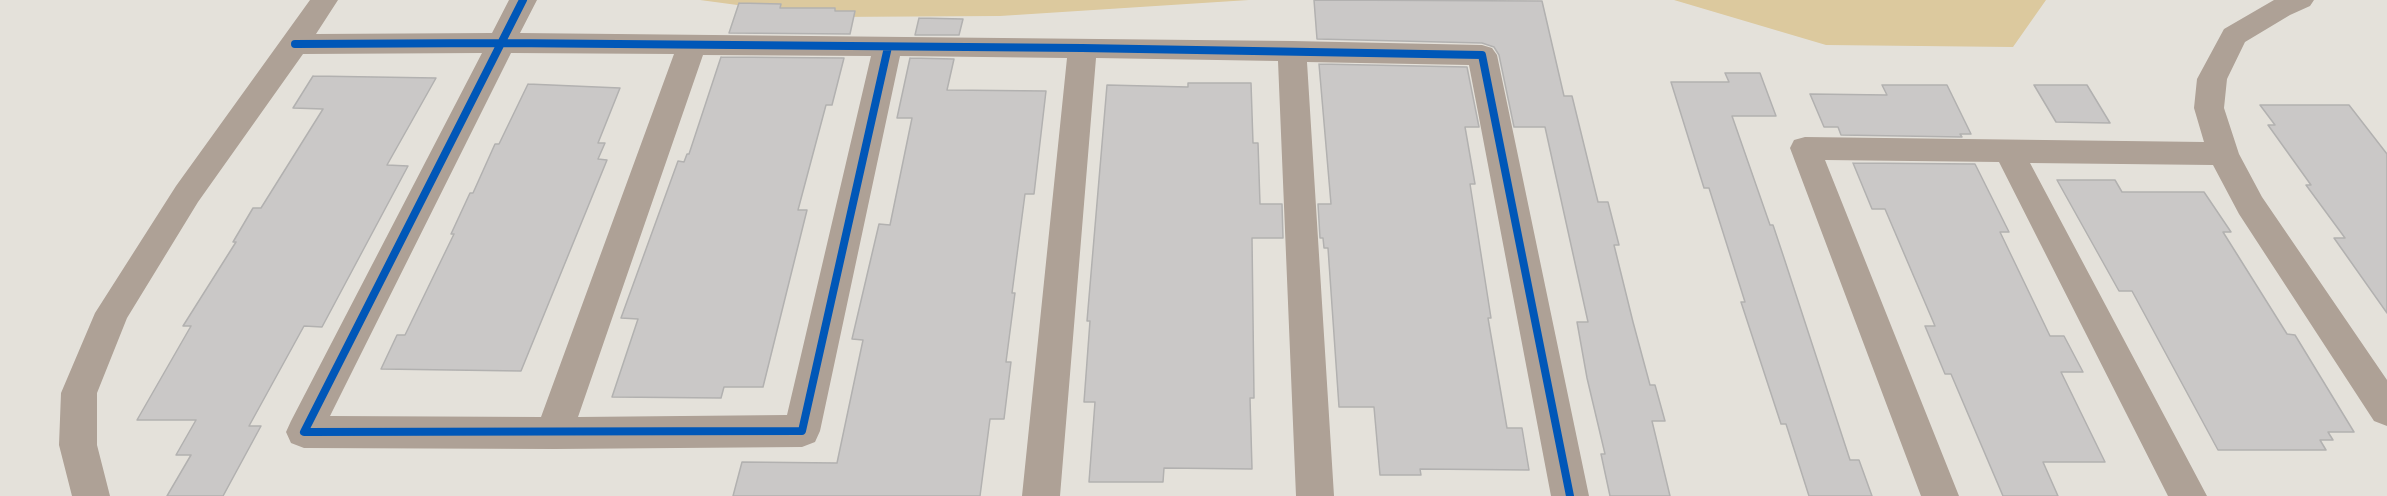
<!DOCTYPE html>
<html>
<head>
<meta charset="utf-8">
<style>
  body { margin:0 }
  canvas { display:block; background:#e4e1da }
</style>
</head>
<body>
<canvas width="2387" height="496"></canvas>
<script>
const g = document.querySelector('canvas').getContext('2d');
g.lineJoin = 'round';
function paint(path, color) { g.fillStyle = color; g.fill(path, 'evenodd'); }
const shape = rows => new Path2D(rows.map(r => 'M' + r).join(''));
function stroke(path, color, width, dash) { g.strokeStyle = color; g.lineWidth = width; g.lineCap = dash ? 'butt' : 'round'; g.setLineDash(dash || []); g.stroke(path); }
paint(shape([
  [700,0,1249,0,1000,16,827,17],
  [1674,0,2046,0,2013,47,1826,45]
]), '#dcc99e');
const building = shape([
  [1314,0,1542,1,1564,96,1572,96,1598,202,1608,202,1619,245,1614,245,1633,322,1650,385,1655,385,1665,421,1652,421,1670,496,1610,496,1601,454,1605,454,1587,378,1577,322,1588,322,1545,127,1514,127,1499,55,1494,47,1482,43,1317,39,1314,0],
  [739,3,781,4,780,8,835,8,835,11,855,11,850,34,729,33,739,3],
  [919,18,963,19,959,35,915,35,919,18],
  [721,57,844,58,832,105,826,105,798,210,807,210,763,387,724,387,721,398,612,397,638,319,621,318,678,161,684,162,687,154,689,154,721,57],
  [910,58,954,59,947,90,1046,91,1034,194,1025,194,1012,293,1015,293,1006,362,1011,362,1004,419,990,419,980,496,733,496,742,462,837,463,863,340,852,339,879,224,890,225,912,118,897,118,910,58],
  [1319,64,1467,67,1479,127,1465,127,1475,184,1470,184,1491,318,1488,318,1507,428,1522,428,1529,470,1420,469,1421,475,1380,475,1374,407,1339,407,1328,248,1324,248,1323,238,1320,238,1318,204,1331,204,1319,64],
  [1725,73,1760,73,1776,116,1732,116,1770,225,1773,225,1784,258,1850,460,1859,460,1872,496,1809,496,1786,424,1781,424,1741,302,1745,302,1709,188,1704,188,1671,82,1729,82,1725,73],
  [313,76,436,78,387,165,408,166,322,327,304,326,249,426,261,426,223,496,167,496,191,455,176,455,196,420,137,420,191,326,183,326,236,242,233,242,253,208,261,208,323,109,293,108,313,76],
  [1188,83,1251,83,1253,143,1258,143,1260,204,1282,204,1283,238,1252,238,1254,398,1250,398,1252,469,1164,468,1163,482,1089,482,1095,402,1084,402,1090,321,1087,321,1107,85,1188,87,1188,83],
  [528,84,620,88,598,143,605,143,598,159,607,160,521,371,381,369,397,335,405,335,454,234,451,234,470,193,473,193,495,144,499,144,528,84],
  [1882,85,1947,85,1971,134,1960,134,1962,137,1841,135,1838,127,1824,127,1810,94,1887,95,1882,85],
  [2034,85,2087,85,2110,123,2056,122,2034,85],
  [2260,105,2349,105,2387,154,2387,313,2334,238,2345,238,2306,185,2311,185,2268,125,2275,125,2260,105],
  [1853,163,1975,164,2009,232,2000,232,2050,336,2064,336,2083,372,2061,372,2105,462,2043,462,2058,496,2003,496,1951,374,1945,374,1925,326,1935,326,1885,209,1872,209,1853,163],
  [2057,180,2115,180,2122,192,2204,192,2231,232,2223,232,2287,334,2295,335,2354,432,2328,432,2333,440,2320,440,2326,450,2218,450,2132,291,2119,291,2057,180]
]);
paint(building, '#cac8c7');
stroke(building, '#b2b1b0', 1.5);
paint(shape([
  [310,0,338,0,316,34,492,33,509,0,537,0,520,33,1292,41,1482,45,1492,48,1497,55,1589,496,1551,496,1469,65,1307,62,1334,496,1296,496,1278,61,1096,58,1060,496,1022,496,1067,58,900,56,820,431,815,442,802,447,554,449,304,448,291,443,286,432,291,421,482,53,303,54,198,202,127,318,97,393,97,445,110,496,72,496,59,445,61,393,95,313,176,186,310,0],
  [511,53,674,54,541,417,330,416,511,53],
  [703,55,871,56,787,415,578,417,703,55],
  [2274,0,2314,0,2310,6,2290,15,2245,42,2227,79,2224,108,2239,154,2262,197,2387,380,2387,426,2374,421,2239,214,2213,165,2030,163,2207,496,2168,496,1999,162,1825,160,1959,496,1921,496,1790,148,1794,140,1805,137,2204,142,2194,108,2197,79,2224,29,2274,0]
]), '#aea196');
stroke(shape([
  [523,0,304,432,802,431,888,47],
  [295,44,502,43,1082,48,1482,55,1570,496]
]), '#0057b8', 8);
</script>
</body>
</html>
